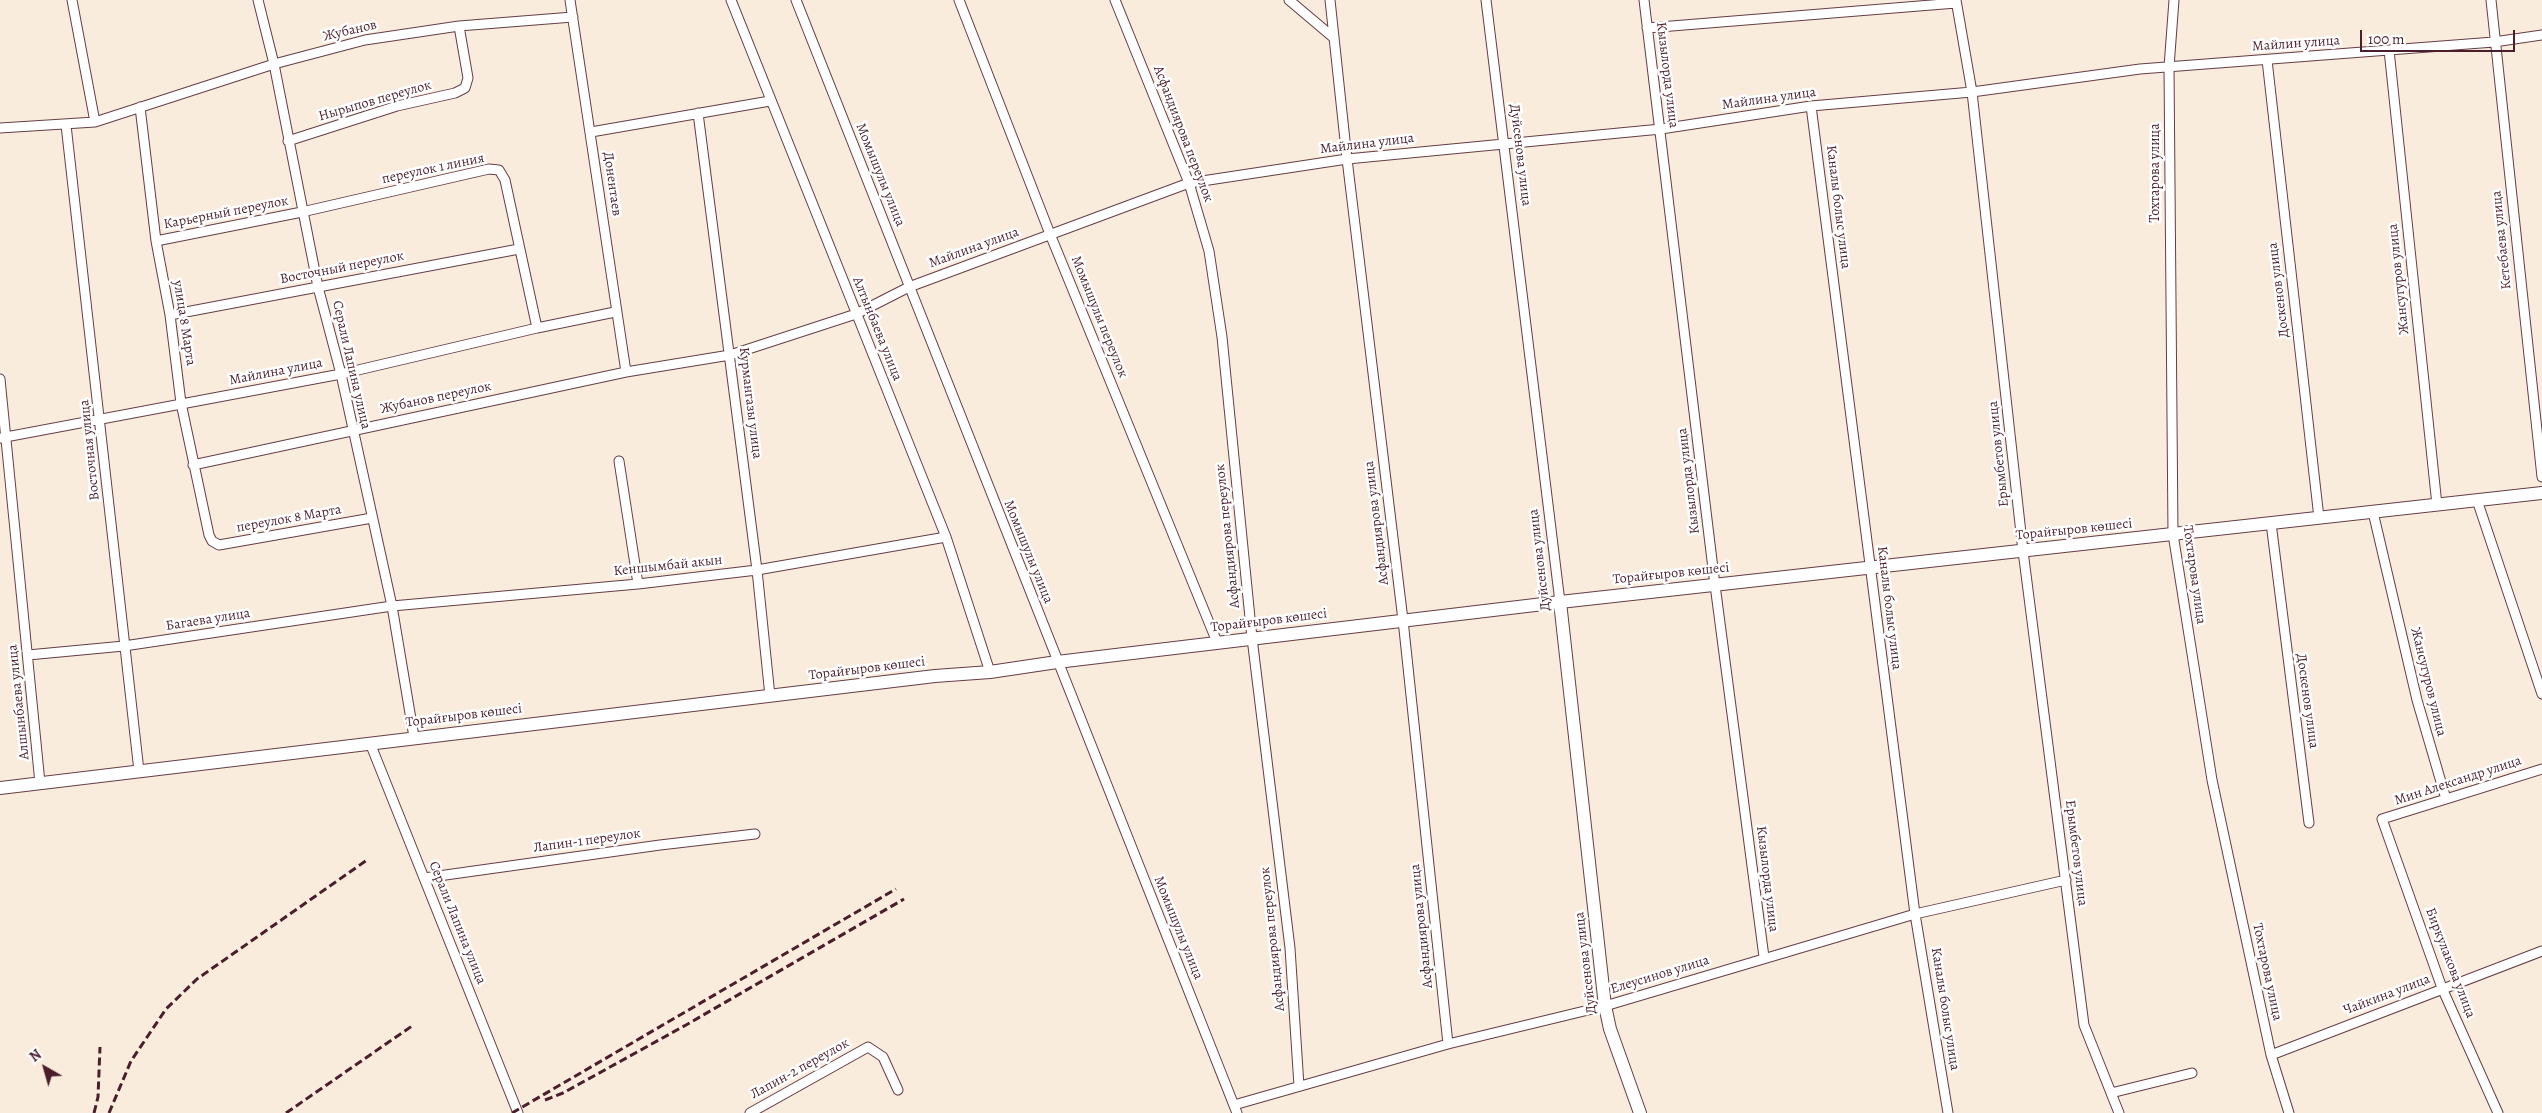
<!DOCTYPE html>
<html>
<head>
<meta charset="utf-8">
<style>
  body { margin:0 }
  #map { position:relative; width:2542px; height:1113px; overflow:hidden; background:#faecdd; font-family:Alegreya,serif }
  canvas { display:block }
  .north { position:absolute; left:20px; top:1043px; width:50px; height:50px; -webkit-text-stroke:4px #fff; paint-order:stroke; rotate:322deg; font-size:14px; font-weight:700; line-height:20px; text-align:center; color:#4a1f2b }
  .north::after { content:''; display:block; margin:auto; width:18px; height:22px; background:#4a1f2b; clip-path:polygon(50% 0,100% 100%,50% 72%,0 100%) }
  .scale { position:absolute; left:2360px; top:30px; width:155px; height:22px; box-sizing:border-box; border:2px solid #4a1f2b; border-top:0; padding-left:6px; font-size:15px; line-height:18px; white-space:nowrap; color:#4a1f2b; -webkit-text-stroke:4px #fff; paint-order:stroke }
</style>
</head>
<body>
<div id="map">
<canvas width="2542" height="1113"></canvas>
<div class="north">N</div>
<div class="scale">100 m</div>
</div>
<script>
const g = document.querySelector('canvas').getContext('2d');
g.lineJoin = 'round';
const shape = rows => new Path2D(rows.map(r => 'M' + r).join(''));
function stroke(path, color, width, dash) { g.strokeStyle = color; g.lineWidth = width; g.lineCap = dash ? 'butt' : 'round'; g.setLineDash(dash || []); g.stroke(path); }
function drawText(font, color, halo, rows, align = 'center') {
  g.font = font + ' Alegreya,serif'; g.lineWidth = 5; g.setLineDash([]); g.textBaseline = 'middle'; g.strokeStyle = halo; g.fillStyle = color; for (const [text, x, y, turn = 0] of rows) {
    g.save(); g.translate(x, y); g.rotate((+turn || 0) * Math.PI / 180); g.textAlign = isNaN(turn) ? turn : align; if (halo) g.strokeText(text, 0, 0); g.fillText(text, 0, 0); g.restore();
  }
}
const street = shape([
  [72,0,95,122],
  [258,0,274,64,318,287,341,374,392,606,414,737],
  [570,0,626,372],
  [731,0,946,537,990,672],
  [796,0,1237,1113],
  [959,0,1050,234,1217,642],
  [1115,0,1189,183,1209,251,1222,337,1252,638,1290,948,1299,1086],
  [1289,0,1334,38],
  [1330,0,1347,159,1403,620,1448,1044],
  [1486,0,1560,602],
  [1644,0,1715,585,1764,957],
  [1956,0,1972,92,2023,551,2084,1025,2119,1113],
  [2174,0,2169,67,2173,534,2212,780,2271,1055,2289,1113],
  [2491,0,2542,477],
  [1647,28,1956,3],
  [2389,50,2437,505],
  [2267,60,2319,518],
  [1811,106,1915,914,1948,1113],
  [140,107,156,241,170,315,181,403,209,535,212,541,219,545,372,518],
  [698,113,757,570,770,696],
  [66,125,139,771],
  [0,128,95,122,274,64,365,40,459,26,573,17],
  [591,132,770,101],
  [288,141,397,106,455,93,465,88,468,78,459,26],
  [156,241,302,212,489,169,499,170,505,180,537,328],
  [170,315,519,249],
  [0,379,40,783],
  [0,438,341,374,537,328,615,312],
  [619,461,638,584],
  [193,465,626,372,730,355,856,314,909,287,1189,183,1347,159,1661,129,1811,106,1972,92,2140,69,2494,42,2542,35],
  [2477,500,2542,694],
  [2373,512,2417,700,2446,799],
  [2271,523,2309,823],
  [28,655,124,646,392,606,638,584,757,570,946,537],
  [370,743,518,1113],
  [424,878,660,845,755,834],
  [2271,1055,2542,951],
  [2111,1093,2192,1073],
  [1234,1105,1448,1044,1605,1006,1915,914,2066,880],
  [750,1113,868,1047,883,1057,898,1090],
  [2498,1113,2442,988,2382,819,2542,769]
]);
const secondary = shape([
  [1560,602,1605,1006,1610,1029,1640,1113],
  [0,788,935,676,990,672,1057,662,1560,602,2542,493]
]);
stroke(street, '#643e46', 11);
stroke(secondary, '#643e46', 14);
stroke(street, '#fff', 9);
stroke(secondary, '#fff', 12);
stroke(shape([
  [545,1100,563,1093,686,1025,904,899],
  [94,1113,98,1097,100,1047],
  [109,1113,131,1061,166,1009,197,979,367,860],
  [286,1113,412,1026],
  [512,1113,896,889]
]), '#4a1f2b', 3, [8, 4]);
drawText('14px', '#4a1f2b', '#fff', [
  ["Жубанов",350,31,-13],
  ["Майлин улица",2296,44,-4],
  ["Кызылорда улица",1667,75,83],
  ["Майлина улица",1769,99,-8],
  ["Нырыпов переулок",375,101,-16],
  ["Асфандиярова переулок",1183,134,69],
  ["Майлина улица",1367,144,-7],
  ["Дуйсенова улица",1520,155,83],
  ["переулок 1 линия",433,169,-12],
  ["Тохтарова улица",2156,173,-90],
  ["Момышулы улица",880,175,68],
  ["Донентаев",612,184,82],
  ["Каналы болыс улица",1838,207,83],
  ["Карьерный переулок",226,213,-11],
  ["Кетебаева улица",2502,240,-96],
  ["Майлина улица",974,248,-20],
  ["Восточный переулок",342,268,-11],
  ["Жансугуров улица",2399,279,-96],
  ["Доскенов улица",2279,290,-97],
  ["Момышулы переулок",1099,317,68],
  ["улица 8 Марта",184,323,81],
  ["Алтынбаева улица",877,329,68],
  ["Серали Лапина улица",351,365,77],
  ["Майлина улица",276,372,-11],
  ["Жубанов переулок",436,398,-12],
  ["Курмангазы улица",750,403,83],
  ["Восточная улица",90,450,-96],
  ["Ерымбетов улица",1999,454,-96],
  ["Кызылорда улица",1689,481,-97],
  ["переулок 8 Марта",289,519,-10],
  ["Асфандиярова улица",1377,523,-97],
  ["Торайғыров көшесі",2074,530,-6],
  ["Асфандиярова переулок",1228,536,-96],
  ["Момышулы улица",1028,552,68],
  ["Дуйсенова улица",1540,560,-97],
  ["Кеншымбай акын",668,566,-6],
  ["Торайғыров көшесі",1671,574,-6],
  ["Тохтарова улица",2194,575,82],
  ["Каналы болыс улица",1889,608,83],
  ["Багаева улица",208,620,-9],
  ["Торайғыров көшесі",1269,621,-7],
  ["Торайғыров көшесі",867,669,-7],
  ["Жансугуров улица",2428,682,76],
  ["Доскенов улица",2307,701,82],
  ["Алшынбаева улица",19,702,-96],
  ["Торайғыров көшесі",464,716,-7],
  ["Мин Александр улица",2458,781,-18],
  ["Лапин-1 переулок",587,841,-8],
  ["Ерымбетов улица",2076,853,83],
  ["Кызылорда улица",1767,879,83],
  ["Серали Лапина улица",457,923,68],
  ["Асфандиярова улица",1422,926,-96],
  ["Момышулы улица",1178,928,68],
  ["Асфандиярова переулок",1273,939,-96],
  ["Дуйсенова улица",1586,963,-97],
  ["Биркулакова улица",2450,963,69],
  ["Тохтарова улица",2267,972,78],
  ["Елеусинов улица",1660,975,-17],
  ["Чайкина улица",2387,995,-21],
  ["Каналы болыс улица",1945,1009,81],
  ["Лапин-2 переулок",800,1069,-29]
]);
</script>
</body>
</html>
